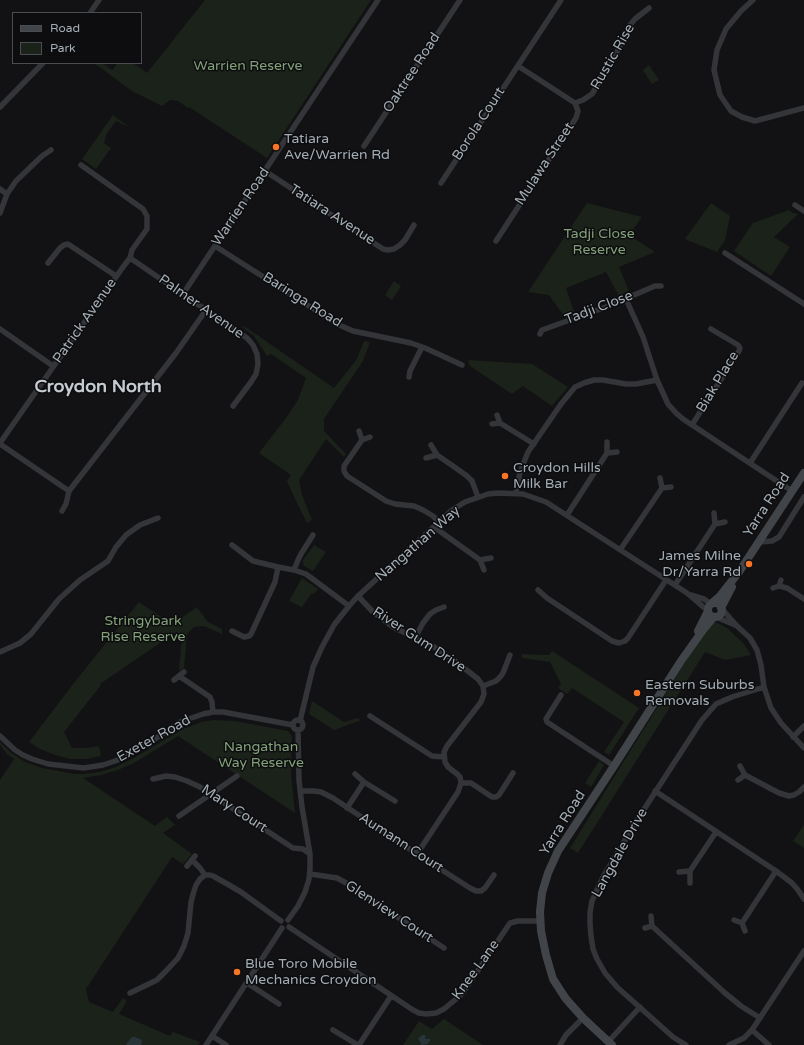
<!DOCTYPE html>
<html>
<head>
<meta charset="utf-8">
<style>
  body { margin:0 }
  #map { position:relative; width:804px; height:1045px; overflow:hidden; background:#121214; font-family:"Varela Round",sans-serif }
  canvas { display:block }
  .legend { position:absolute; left:12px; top:12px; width:130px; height:52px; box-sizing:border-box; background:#0d0d0f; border:1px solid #494d51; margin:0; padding:5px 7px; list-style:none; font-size:12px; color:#a3adb5 }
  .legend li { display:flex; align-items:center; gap:8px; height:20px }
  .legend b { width:20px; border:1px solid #494d51 }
</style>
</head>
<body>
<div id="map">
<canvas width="804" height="1045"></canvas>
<ul class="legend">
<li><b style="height:5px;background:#414549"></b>Road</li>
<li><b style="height:11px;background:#1b221a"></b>Park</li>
</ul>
</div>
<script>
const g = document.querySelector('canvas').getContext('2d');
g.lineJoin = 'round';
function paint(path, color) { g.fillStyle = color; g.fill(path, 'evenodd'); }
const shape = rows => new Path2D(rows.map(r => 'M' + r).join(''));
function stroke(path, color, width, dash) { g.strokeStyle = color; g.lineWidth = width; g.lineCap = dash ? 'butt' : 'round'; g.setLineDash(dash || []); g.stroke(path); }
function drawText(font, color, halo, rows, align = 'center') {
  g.font = font + ' "Varela Round",sans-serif'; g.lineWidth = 3; g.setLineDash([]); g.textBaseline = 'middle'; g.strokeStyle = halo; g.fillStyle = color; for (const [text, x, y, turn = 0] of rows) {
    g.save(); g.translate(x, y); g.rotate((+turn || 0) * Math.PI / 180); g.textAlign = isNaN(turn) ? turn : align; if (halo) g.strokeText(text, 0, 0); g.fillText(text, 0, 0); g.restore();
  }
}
paint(shape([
  [205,0,371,0,267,158,189,107,188,108,178,101,170,100,162,106,132,91,94,63,102,63,112,70,118,63,133,63,147,73],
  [649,65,659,80,652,84,643,70],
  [113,115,129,127,116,121,107,133,104,143,111,148,96,169,82,159],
  [587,203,642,217,629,235,655,252,619,267,629,291,619,296,606,272,566,288,574,312,564,316,549,295,528,292],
  [711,203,730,216,725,240,717,252,685,239],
  [789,210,793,213,798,214,774,237,790,247,771,276,734,251,753,223],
  [394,281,401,286,392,300,385,295],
  [244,326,334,388,357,359,364,341,370,342,363,361,324,419,324,431,346,454,344,457,326,439,299,480,302,495,312,520,307,523,295,499,287,481,291,475,259,453,286,418,298,400,306,378,271,354,267,356,254,336,243,328],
  [468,360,532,364,568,387,552,406,523,386,512,394,470,366],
  [314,545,326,552,313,571,304,566,303,564,303,560],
  [302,578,318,589,314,594,312,593,302,607,289,601],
  [139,602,167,621,181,618,197,607,208,622,222,629,222,634,204,626,194,627,187,634,184,668,179,671,182,636,176,632,100,684,101,685,64,732,72,748,87,748,99,746,101,756,86,759,70,759,55,755,40,749,29,742,77,679],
  [716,622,727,628,744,644,751,655,725,660,705,652,578,853,570,848,696,645,706,631],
  [552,651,639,708,609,755,604,752,624,722,572,688,567,694,558,688,561,684,550,662,522,658,522,654,549,655],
  [312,701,344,722,357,718,361,720,334,730,309,714],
  [213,720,235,721,288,731,292,736,291,774,295,813,178,736,134,763,118,770,101,775,83,778,155,826,167,817,175,825,163,833,192,854,183,864,172,857,86,989,89,1002,113,1012,123,998,127,1001,119,1014,170,1036,173,1032,200,1042,198,1045,0,1045,0,780,14,759,7,754,0,745,0,742,10,752,25,762,42,768,75,774,83,774,100,772,116,767,132,759,183,729,201,722],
  [599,761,604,765,591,787,585,783],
  [804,825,804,848,793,841],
  [444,1019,483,1045,403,1045,419,1021,432,1029]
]), '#1b221a');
paint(shape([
  [422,1035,425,1035,425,1038,426,1039,430,1039,430,1040,428,1044,421,1045,421,1043,418,1039],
  [132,1037,135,1037,142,1040,141,1045,126,1045,127,1043]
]), '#283538');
stroke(shape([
  [753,0,741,11,726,29,717,50,714,70,720,95,731,111,742,117,755,121,804,108],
  [90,13,99,0],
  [575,103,583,100,592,94,597,86,600,78,612,62,630,25,635,19,649,8],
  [0,107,43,63],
  [364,146,460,0],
  [265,171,383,249,388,250,394,249,400,245,405,240,414,225],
  [441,183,561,0],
  [0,189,7,194],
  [795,205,804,211],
  [0,213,7,194,16,181,42,156,51,150],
  [496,241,576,118,578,111,575,103,518,66],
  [215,246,337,324,353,331,411,343,425,348,462,365],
  [725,253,804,304],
  [130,258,247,338,253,345,257,354,258,364,256,374,251,382,233,406],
  [48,263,60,248,64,245,68,244,116,276],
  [183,294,378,0],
  [626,299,643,337,657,380,668,404,676,413,683,419,792,491],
  [0,329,53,366],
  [540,334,542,330,606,307,655,286,661,286],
  [409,377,410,371,422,347],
  [500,423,534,444],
  [492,424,500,423,497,415],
  [692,425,739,351,740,348,738,345,711,329],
  [359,431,362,440,370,437],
  [362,440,344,466,344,471,347,476,386,501,395,504,414,506,423,510,433,516,439,522],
  [607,442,607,453,617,452],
  [0,443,123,267,130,258,132,250,147,229,147,216,143,209,81,165],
  [0,444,69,491],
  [437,455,453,466,467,476,472,481,478,497],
  [426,458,437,455,431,445],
  [750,463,802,383],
  [660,478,662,488,671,487],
  [516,493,520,472,528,452,561,404,575,387,584,383,594,380,603,380,626,384,636,384,657,380],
  [62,511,66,504,69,491,176,353,206,310],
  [714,513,715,524,725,522],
  [567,515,607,453],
  [434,527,480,560],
  [759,542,772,541,779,537,804,497],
  [232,545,253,561,278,567,294,570,306,574,349,606],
  [620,550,662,488],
  [294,570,298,560,301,554,313,535],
  [484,570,480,560,491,558],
  [675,585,715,524],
  [779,586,787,588,804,599],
  [773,588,779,586,781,580],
  [538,590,547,598,612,641,619,643,625,641,628,638,666,580],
  [691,595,704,599,711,604],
  [358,596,372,611,393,627,434,647,455,661,478,679,483,686,484,694,481,702,447,746,444,752,445,762,448,767,457,774,460,777,461,783],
  [721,608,737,626,750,638,757,650,761,665,764,687,771,708,781,723,804,748],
  [716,617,735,625],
  [232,631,244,637,249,636,251,634,275,582,278,567],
  [415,638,423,623,430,614,436,610,444,607],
  [0,652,20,643,31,634,59,599,80,580,108,561,116,547,126,535,140,525,158,518],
  [179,676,210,697,212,702,213,712],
  [174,680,184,672],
  [483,686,496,681,501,676,503,673,510,655],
  [561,695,546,719,547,722,614,766],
  [370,716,432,756,444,757],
  '293 725a5 5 0 1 1 10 0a5 5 0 1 1-10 0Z',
  [300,721,313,667,322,647,334,625,349,606,358,596,452,510,465,502,488,494,498,493,523,494,546,502,687,593,708,611],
  [0,736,15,750,23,755,32,759,48,764,84,768,103,765,118,760,155,739,180,722,203,714,213,712,223,712,293,725],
  [793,737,804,726],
  [355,774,364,782,395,801],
  [745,775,779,793,789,796,794,795,799,792,804,787],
  [153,779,166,776,175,777,187,781,200,787,293,848,303,849,310,854],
  [738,780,745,775,740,766],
  [461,783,471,783,492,797,496,797,499,795,513,773],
  [300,791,314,791,321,792,333,798,417,854,470,888,476,891,481,891,485,888,494,875],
  [655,791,776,871,792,883,798,890,804,899],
  [347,808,364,782],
  [179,816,237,776],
  [417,854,458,792,461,783],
  [192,860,200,868,205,875,210,875,213,876,229,885,241,892,281,921],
  [187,866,195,856],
  [690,871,716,832],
  [679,872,690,871,690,883],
  [310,874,337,878,348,884,444,948],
  [288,920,298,906,305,892,309,879,310,868,310,854,302,807,299,780,298,730],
  [734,920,742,923,745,931],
  [742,923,776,871],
  [652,926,725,993,741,1006,760,1018],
  [289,927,413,1010,419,1013,426,1014,436,1013,444,1009,462,994,510,923,518,921,540,921],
  [645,928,652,926,651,916],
  [247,983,279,1004],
  [130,993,157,980,166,971,178,958,184,946,188,933,191,902,194,891,196,885,200,879,205,875],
  [333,1030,358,1045],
  [752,1030,769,1045],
  [212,1036,226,1045],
  [608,1042,640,1007],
  [206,1045,282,928],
  [359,1045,391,996],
  [560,1045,566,1035,583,1018],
  [686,1045,673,1037,617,987,605,973,597,959,593,949,591,936,590,924,590,912,592,901,603,877,639,817,702,720,716,704,732,697,764,687],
  [729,1045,744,1038,752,1030,804,951]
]), '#333539', 5.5);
stroke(shape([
  [712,603,720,596,739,572,804,473],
  '708 610a7 7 0 1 1 14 0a7 7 0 1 1-14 0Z',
  [721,608,732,587],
  [698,631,708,611],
  [612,1045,583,1018,566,999,553,979,546,955,541,931,540,912,542,893,548,873,558,851,614,766,681,661,703,630,714,617]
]), '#414549', 8);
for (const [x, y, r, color] of [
  [276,147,4,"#f87525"],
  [505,476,4,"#f87525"],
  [749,564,4,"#f87525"],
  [637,693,4,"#f87525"],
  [237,972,4,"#f87525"]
]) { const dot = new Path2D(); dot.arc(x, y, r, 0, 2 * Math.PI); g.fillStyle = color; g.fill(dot); stroke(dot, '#0d0d0f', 1.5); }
drawText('14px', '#a3adb5', '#0d0d0f', [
  ["Rustic Rise",613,57,-60],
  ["Oaktree Road",412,73,-57],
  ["Borola Court",479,124,-57],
  ["Mulawa Street",545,164,-57],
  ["Warrien Road",241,207,-56],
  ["Tatiara Avenue",332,215,33],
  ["Baringa Road",302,300,32],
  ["Palmer Avenue",201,307,35],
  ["Tadji Close",599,308,-21],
  ["Patrick Avenue",85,321,-55],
  ["Biak Place",718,382,-59],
  ["Yarra Road",767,505,-57],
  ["Nangathan Way",418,544,-41],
  ["River Gum Drive",419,640,33],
  ["Exeter Road",154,739,-29],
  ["Mary Court",234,809,33],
  ["Yarra Road",563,823,-58],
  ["Aumann Court",401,843,33],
  ["Langdale Drive",620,853,-61],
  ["Glenview Court",389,912,33],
  ["Knee Lane",476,970,-54]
]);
drawText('14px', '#82a179', '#0d0d0f', [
  ["Warrien Reserve",248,66],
  ["Tadji Close",599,234],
  ["Reserve",599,250],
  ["Stringybark",143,621],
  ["Rise Reserve",143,637],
  ["Nangathan",261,747],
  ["Way Reserve",261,763]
]);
drawText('14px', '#a3adb5', '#0d0d0f', [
  ["Tatiara",284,139],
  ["Ave/Warrien Rd",284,155],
  ["Croydon Hills",513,468],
  ["Milk Bar",513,484],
  ["James Milne",741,556,"right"],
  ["Dr/Yarra Rd",741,572,"right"],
  ["Eastern Suburbs",645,685],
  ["Removals",645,701],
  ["Blue Toro Mobile",245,964],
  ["Mechanics Croydon",245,980]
], 'left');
drawText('bold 18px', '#c4cbd1', '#0d0d0f', [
  ["Croydon North",98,387]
]);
</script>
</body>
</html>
